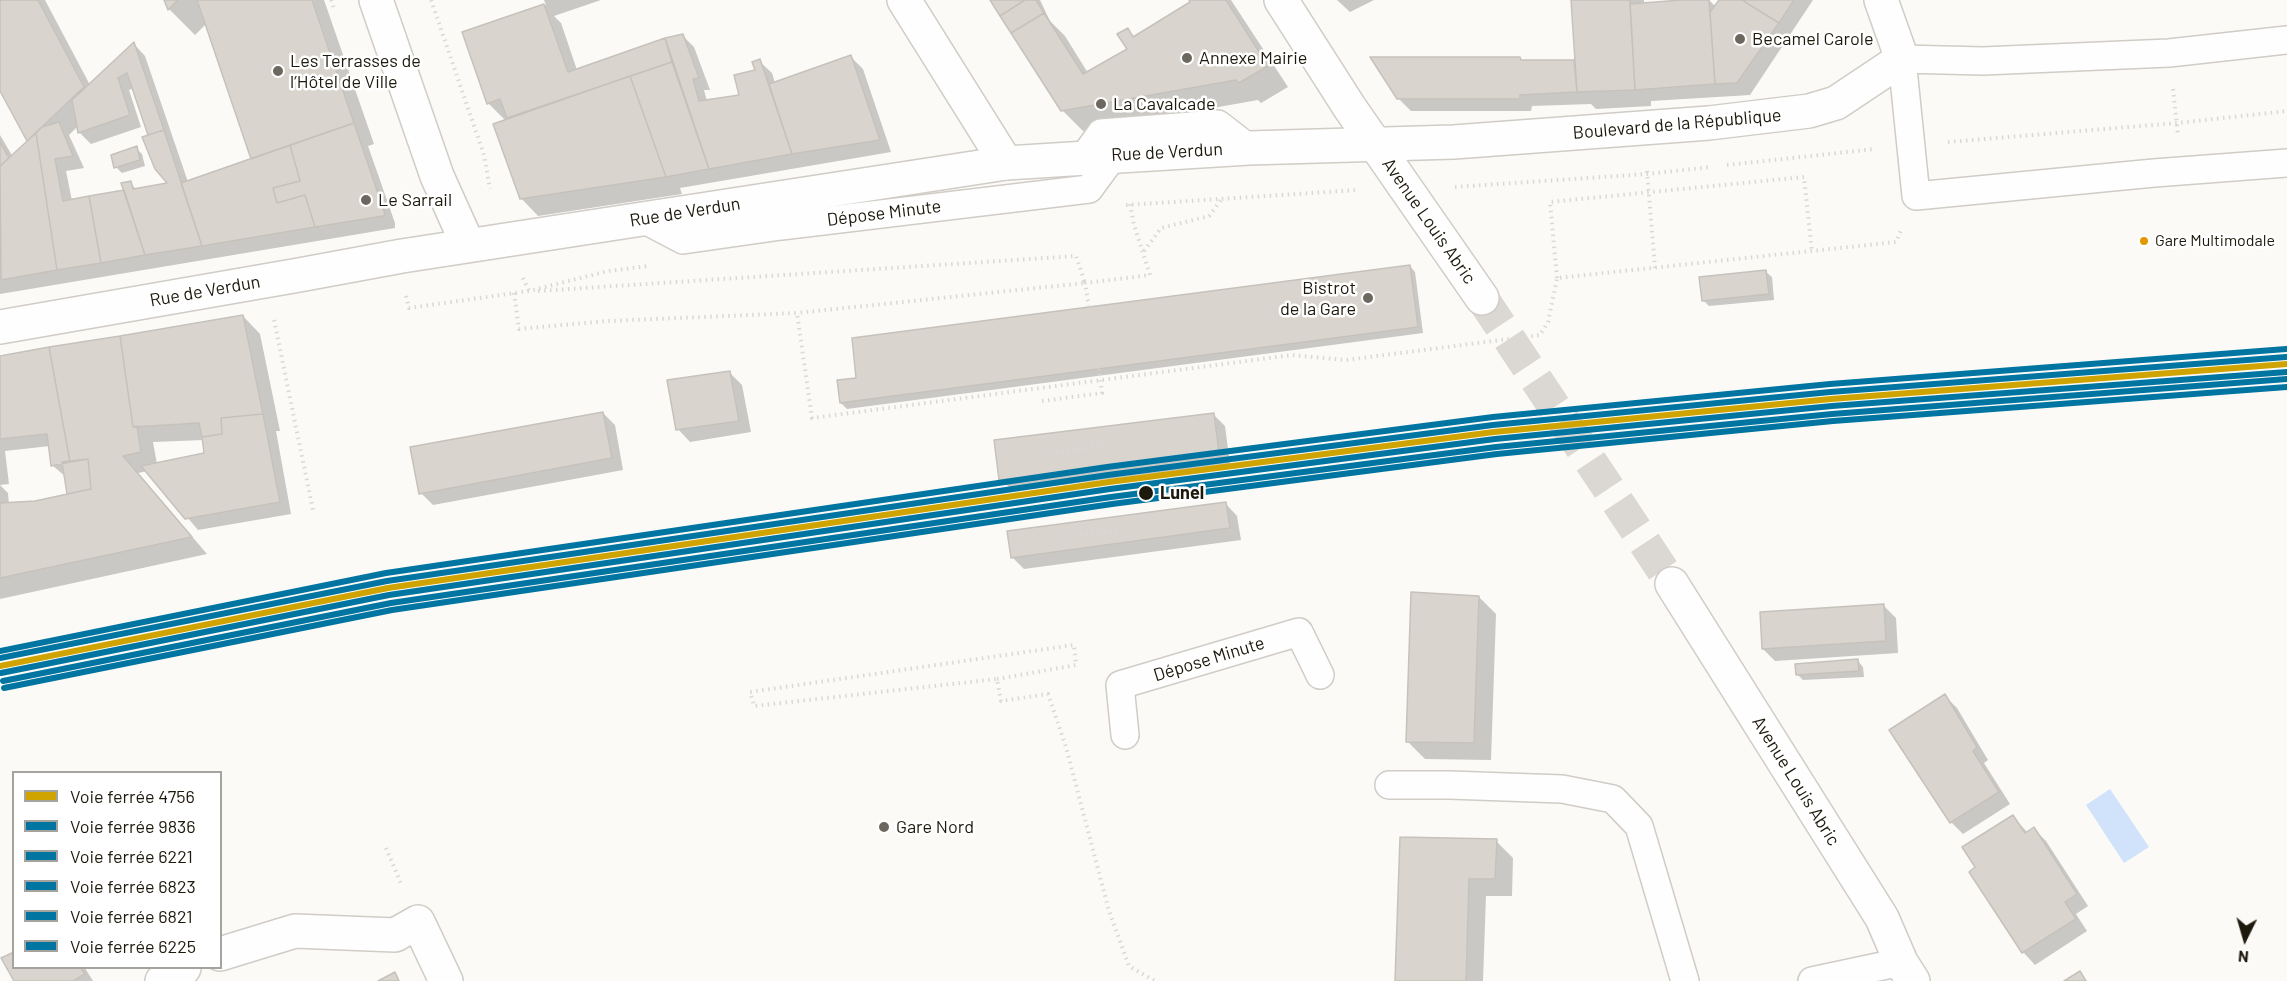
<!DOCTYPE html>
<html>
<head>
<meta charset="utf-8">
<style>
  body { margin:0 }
  #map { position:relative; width:2287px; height:981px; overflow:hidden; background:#fcfaf7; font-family:Barlow,sans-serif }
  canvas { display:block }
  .legend { position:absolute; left:12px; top:771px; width:210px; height:198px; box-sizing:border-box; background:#fff; border:2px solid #a5a39e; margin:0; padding:8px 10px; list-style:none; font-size:18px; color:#1e190d }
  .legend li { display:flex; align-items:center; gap:12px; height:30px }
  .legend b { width:30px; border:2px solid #a5a39e }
  .north { position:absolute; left:2215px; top:909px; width:60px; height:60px; -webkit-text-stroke:4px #fff; paint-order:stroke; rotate:185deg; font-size:16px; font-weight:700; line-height:24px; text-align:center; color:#1e190d }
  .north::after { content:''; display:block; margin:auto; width:21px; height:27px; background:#1e190d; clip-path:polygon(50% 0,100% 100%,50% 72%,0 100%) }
</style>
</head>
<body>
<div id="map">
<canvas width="2287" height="981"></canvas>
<ul class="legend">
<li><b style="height:8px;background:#cfa401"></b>Voie ferrée 4756</li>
<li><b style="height:8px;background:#0075a1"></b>Voie ferrée 9836</li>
<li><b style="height:8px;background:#0075a1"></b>Voie ferrée 6221</li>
<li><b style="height:8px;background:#0075a1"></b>Voie ferrée 6823</li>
<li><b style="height:8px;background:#0075a1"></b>Voie ferrée 6821</li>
<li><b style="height:8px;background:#0075a1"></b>Voie ferrée 6225</li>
</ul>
<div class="north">N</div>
</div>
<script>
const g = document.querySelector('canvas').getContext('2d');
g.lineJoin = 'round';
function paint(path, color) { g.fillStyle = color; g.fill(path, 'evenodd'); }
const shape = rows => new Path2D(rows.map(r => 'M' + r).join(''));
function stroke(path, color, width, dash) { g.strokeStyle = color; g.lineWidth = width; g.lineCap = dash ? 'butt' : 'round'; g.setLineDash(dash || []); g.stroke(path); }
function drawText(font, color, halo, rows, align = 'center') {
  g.font = font + ' Barlow,sans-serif'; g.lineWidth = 5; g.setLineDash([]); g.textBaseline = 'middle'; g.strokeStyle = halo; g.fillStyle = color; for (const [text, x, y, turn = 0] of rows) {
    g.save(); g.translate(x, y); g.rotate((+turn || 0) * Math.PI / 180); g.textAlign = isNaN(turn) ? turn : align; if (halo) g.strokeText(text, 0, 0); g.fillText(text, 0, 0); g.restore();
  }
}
paint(shape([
  [2110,789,2149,847,2124,863,2086,805]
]), '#d1e2fb');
paint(shape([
  [0,0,45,0,90,85,134,44,145,56,188,182,253,160,206,24,195,35,169,9,166,0,324,0,374,144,368,146,395,223,395,228,0,294,0,135,13,157,29,141,0,88],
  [134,88,150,136,170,184,137,190,130,183,126,191,72,201,66,171,84,168,69,135,78,126,79,132,91,144,141,127,129,90],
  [544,0,601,0,554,16,561,23,577,70,682,35,694,47,710,90,704,90,707,101,740,96,757,72,759,61,772,73,775,83,851,57,863,69,891,152,680,188,682,194,538,216,521,198,505,120,488,103,464,33,546,5],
  [992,0,1040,0,1050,21,1065,36,1088,73,1129,49,1128,30,1135,37,1192,2,1191,0,1231,0,1288,87,1261,103,1258,100,1083,131,1062,110],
  [1337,0,1374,0,1350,12],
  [1572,0,1644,0,1644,4,1709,0,1716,7,1721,0,1813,0,1750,95,1651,101,1651,106,1596,109,1591,104,1532,106,1531,111,1411,111,1398,98,1520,58,1523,61,1574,61,1577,64],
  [136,148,142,154,145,166,122,173,116,167],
  [1410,266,1415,272,1423,333,847,409,841,403,858,380],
  [1766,272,1772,277,1774,300,1709,306,1703,300],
  [243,316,260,334,280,431,276,431,291,514,198,530,148,471,138,473,207,554,0,599,0,485,8,493,9,504,35,503,69,495,66,477,52,465,50,446,5,451,9,484,0,485,0,357],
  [204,440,206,454,157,464,153,442],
  [730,373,742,385,751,432,690,442,678,429],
  [603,413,615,425,623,470,433,505,421,493],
  [1213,414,1225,426,1230,464,1013,491,1001,479],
  [1225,503,1237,516,1241,540,1024,569,1012,557],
  [1479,597,1496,614,1491,760,1425,759,1407,741],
  [1884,606,1896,618,1898,653,1775,661,1763,649],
  [1858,661,1863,667,1864,677,1803,680,1797,674],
  [1945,696,1957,708,1988,760,1984,763,2010,804,1963,834,1951,822],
  [2013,817,2028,833,2034,829,2046,841,2088,906,2076,914,2087,931,2035,965,2023,952,1971,872],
  [1496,841,1513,858,1512,896,1486,896,1483,981,1396,981],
  [14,968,85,968,93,981,15,981]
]), '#0003');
const building = shape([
  [0,0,38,0,84,87,27,141,0,91,0,0],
  [164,0,178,0,168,10,164,0],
  [197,0,312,0,354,123,251,159,197,0],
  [990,0,1025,0,1000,16,990,0],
  [1025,0,1036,0,1044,13,1011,33,1000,16,1025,0],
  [1189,0,1226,0,1268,66,1239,83,1236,80,1061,111,1011,33,1044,13,1083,74,1127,49,1117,34,1128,28,1133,37,1190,2,1189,0],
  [1571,0,1630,0,1635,90,1577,92,1571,0],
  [1681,0,1709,0,1715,84,1635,90,1630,4,1681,0],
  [1719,0,1742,0,1779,23,1737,83,1715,84,1710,12,1719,0],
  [1742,0,1794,0,1779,23,1742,0],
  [544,4,568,72,665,38,672,62,507,118,500,99,487,104,462,32,544,4],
  [683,34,699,78,693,79,699,101,739,95,734,75,755,70,752,62,760,59,792,154,709,169,665,38,683,34],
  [134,42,164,130,148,135,127,73,118,78,130,115,78,133,72,100,134,42],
  [851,55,880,140,792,154,769,84,851,55],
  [1370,57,1520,57,1521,60,1574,60,1577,92,1520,95,1520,99,1397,99,1370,57],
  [672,62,709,169,666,177,630,76,672,62],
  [630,76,666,177,520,199,493,124,630,76],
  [59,122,73,156,55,159,63,201,89,196,101,263,57,270,36,133,42,127,59,122],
  [354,123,385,214,383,216,315,227,305,195,277,203,273,188,300,181,290,145,354,123],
  [164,130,202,246,145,255,121,183,131,181,133,189,167,183,155,169,142,137,164,130],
  [36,133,57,270,1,280,0,166,36,133],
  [0,142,9,158,0,166,0,142],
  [290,145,300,181,273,188,277,203,305,195,315,227,202,246,181,183,290,145],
  [137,146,140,160,114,168,111,155,137,146],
  [124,190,145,255,101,263,89,196,124,190],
  [1410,265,1418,327,840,403,837,380,856,378,852,338,1410,265],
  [1766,270,1769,294,1702,301,1699,277,1766,270],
  [243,315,263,414,221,418,222,434,202,437,199,423,133,427,120,336,243,315],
  [120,336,133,427,137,426,141,452,123,456,192,537,0,578,0,503,35,501,91,489,88,459,70,462,49,347,120,336],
  [49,347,70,462,51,466,47,434,0,439,0,356,49,347],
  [730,371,739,421,676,430,667,380,730,371],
  [603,412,612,458,419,494,410,447,603,412],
  [1214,413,1219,453,999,480,994,440,1214,413],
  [263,414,280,502,185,519,141,466,204,453,202,437,222,434,221,418,263,414],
  [88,459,91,489,67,494,62,462,88,459],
  [1226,502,1230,528,1011,558,1007,531,1226,502],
  [1411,592,1479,596,1474,743,1406,742,1411,592],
  [1884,604,1886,641,1762,649,1760,612,1884,604],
  [1858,659,1859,671,1796,675,1795,664,1858,659],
  [1945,694,1977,747,1973,751,1999,792,1950,823,1889,730,1945,694],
  [2013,815,2025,833,2034,827,2077,894,2065,902,2076,919,2022,953,1969,872,1975,867,1962,847,2013,815],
  [1400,837,1497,839,1495,879,1469,879,1466,981,1395,981,1400,837],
  [14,952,14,968,81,968,85,974,73,981,14,981,1,958,14,952],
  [2080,971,2086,981,2064,981,2080,971],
  [395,972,399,981,378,981,395,972]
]);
paint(building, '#d9d5ce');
stroke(building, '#c6c2bb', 1.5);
stroke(shape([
  [1482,298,1672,584]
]), '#dbd8d4', 33, [33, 16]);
const service = shape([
  [2287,40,2169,53,1983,61,1902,59,1916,196,2154,173,2287,163],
  [1084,157,1101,133,1218,124,1249,148],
  [643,219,683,240,781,226,1089,189,1114,155],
  [1125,735,1120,685,1299,632,1320,675],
  [1389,785,1449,785,1562,789,1613,799,1639,826,1685,981],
  [1812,981,1901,962]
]);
const minor = shape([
  [376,0,437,176,468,245],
  [904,0,1006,163],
  [1281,0,1350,108,1482,298],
  [1672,584,1882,918,1901,962,1913,981],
  [220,954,295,931,395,935,418,922,446,981],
  [162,981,184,968]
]);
const secondary = shape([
  [0,327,299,275,402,256,1006,163,1249,148,1454,142,1709,123,1809,111,1836,103,1902,59,1881,0]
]);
stroke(service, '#d0ccc6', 30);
stroke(minor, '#d0ccc6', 36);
stroke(secondary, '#d0ccc6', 36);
stroke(shape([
  [331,0,335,11],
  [431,0,484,155,490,189],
  [2173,89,2178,135],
  [1948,142,2177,123,2287,111],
  [1727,165,1875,149],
  [1647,171,1655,268],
  [1455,187,1647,174,1711,167],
  [1126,205,1358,190],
  [1144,251,1161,228,1209,216,1221,200],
  [523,278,529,291,531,291],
  [1557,278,1550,202,1804,177,1812,252],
  [538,291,1076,256,1085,283,797,313],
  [514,293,519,329,607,321,797,313,812,418,1292,355,1346,360,1540,335,1548,322,1557,278,1896,242,1901,230],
  [406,296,409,308,529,291,608,271,649,266],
  [1089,307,1085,283,1150,275,1134,225,1130,204],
  [274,320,313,510],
  [1042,401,1102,393,1099,369],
  [1050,454,1107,444],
  [1062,537,1117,530],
  [997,679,1076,665,1074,645,750,692,754,706,997,679,1001,701,1048,694,1066,747,1109,911,1129,966,1155,981],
  [386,848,402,886]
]), '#d8d8d7', 4, [1.5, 4.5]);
stroke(service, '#fffefe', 27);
stroke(minor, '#fffefe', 33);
stroke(secondary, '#fffefe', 33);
stroke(shape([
  [0,666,388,588,1109,482,1494,432,1831,399,2287,364]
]), '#cfa401', 6);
stroke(shape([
  [1,673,389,595,1110,489,1495,439,1832,406,2287,372]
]), '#0075a1', 6);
stroke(shape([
  [0,658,387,581,1108,475,1493,425,1830,392,2286,357]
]), '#0075a1', 6);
stroke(shape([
  [3,681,391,603,1111,497,1496,447,1832,414,2287,379]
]), '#0075a1', 6);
stroke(shape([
  [0,651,386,573,1107,467,1493,417,1830,384,2286,349]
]), '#0075a1', 6);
stroke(shape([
  [4,688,392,610,1112,504,1497,454,1833,421,2287,387]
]), '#0075a1', 6);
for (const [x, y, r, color] of [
  [1740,39,6,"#6c685f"],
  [1187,58,6,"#6c685f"],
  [278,71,6,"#6c685f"],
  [1101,104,6,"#6c685f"],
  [366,200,6,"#6c685f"],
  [2144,241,5,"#e19801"],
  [1368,298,6,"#6c685f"],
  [1146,493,8,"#1e190d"],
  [884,827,6,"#6c685f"]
]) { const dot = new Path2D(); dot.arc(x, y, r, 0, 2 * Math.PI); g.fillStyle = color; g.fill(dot); stroke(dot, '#fff', 2); }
drawText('16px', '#1e190d', '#fff', [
  ["Gare Multimodale",2155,241]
], 'left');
drawText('18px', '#1e190d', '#fff', [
  ["Becamel Carole",1752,39],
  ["Annexe Mairie",1199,58],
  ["Les Terrasses de",290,61],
  ["l’Hôtel de Ville",290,82],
  ["La Cavalcade",1113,104],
  ["Le Sarrail",378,200],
  ["Bistrot",1356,288,"right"],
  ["de la Gare",1356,309,"right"],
  ["Gare Nord",896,827]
], 'left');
drawText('18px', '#1e190d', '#fff', [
  ["Boulevard de la République",1677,124,-5],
  ["Rue de Verdun",1167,152,-3],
  ["Rue de Verdun",685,212,-9],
  ["Dépose Minute",884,213,-7],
  ["Avenue Louis Abric",1429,221,55],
  ["Rue de Verdun",205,291,-10],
  ["Dépose Minute",1209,659,-17],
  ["Avenue Louis Abric",1796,781,58]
]);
drawText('bold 18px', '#1e190d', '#fff', [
  ["Lunel",1160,493]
], 'left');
</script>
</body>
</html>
